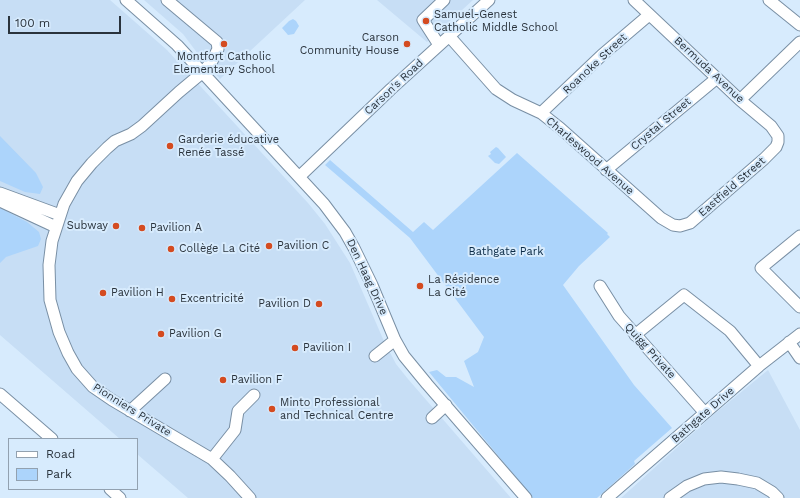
<!DOCTYPE html>
<html>
<head>
<meta charset="utf-8">
<style>
  body { margin:0 }
  #map { position:relative; width:800px; height:498px; overflow:hidden; background:#d7ebfd; font-family:"Work Sans",sans-serif }
  canvas { display:block }
  .legend { position:absolute; left:8px; top:438px; width:130px; height:52px; box-sizing:border-box; background:#d7ebfd; border:1px solid #92a1b0; margin:0; padding:5px 7px; list-style:none; font-size:12px; color:#2a333c }
  .legend li { display:flex; align-items:center; gap:8px; height:20px }
  .legend b { width:20px; border:1px solid #92a1b0 }
  .scale { position:absolute; left:8px; top:16px; width:113px; height:18px; box-sizing:border-box; border:2px solid #2a333c; border-top:0; padding-left:5px; font-size:12px; line-height:14px; white-space:nowrap; color:#2a333c; -webkit-text-stroke:3px #d7ebfd; paint-order:stroke }
</style>
</head>
<body>
<div id="map">
<canvas width="800" height="498"></canvas>
<ul class="legend">
<li><b style="height:5px;background:#fff"></b>Road</li>
<li><b style="height:11px;background:#acd4fb"></b>Park</li>
</ul>
<div class="scale">100 m</div>
</div>
<script>
const g = document.querySelector('canvas').getContext('2d');
g.lineJoin = 'round';
function paint(path, color) { g.fillStyle = color; g.fill(path, 'evenodd'); }
const shape = rows => new Path2D(rows.map(r => 'M' + r).join(''));
function stroke(path, color, width, dash) { g.strokeStyle = color; g.lineWidth = width; g.lineCap = dash ? 'butt' : 'round'; g.setLineDash(dash || []); g.stroke(path); }
function drawText(font, color, halo, rows, align = 'center') {
  g.font = font + ' "Work Sans",sans-serif'; g.lineWidth = 4; g.setLineDash([]); g.textBaseline = 'middle'; g.strokeStyle = halo; g.fillStyle = color; for (const [text, x, y, turn = 0] of rows) {
    g.save(); g.translate(x, y); g.rotate((+turn || 0) * Math.PI / 180); g.textAlign = isNaN(turn) ? turn : align; if (halo) g.strokeText(text, 0, 0); g.fillText(text, 0, 0); g.restore();
  }
}
paint(shape([
  [0,0,110,0,167,50,308,203,325,224,350,263,383,339,396,364,408,379,511,498,188,498,137,454,137,439,120,439,0,335],
  [144,0,305,0,220,79,198,54,183,34],
  [377,0,473,0,427,42],
  [768,370,800,430,800,498,621,498,712,416]
]), '#c7def5');
paint(shape([
  [293,19,296,21,299,26,294,34,288,35,282,28,289,21],
  [0,136,36,173,43,187,40,194,25,192,0,181],
  [496,147,498,148,506,157,499,164,495,163,488,156,491,154,490,152],
  [517,153,608,233,607,234,610,237,579,266,563,285,634,385,672,428,634,461,635,464,597,498,533,498,429,372,437,370,446,377,456,377,474,387,464,361,478,352,484,337,410,238,325,165,330,160,413,232,424,222,433,230],
  [0,208,27,222,39,232,41,239,38,246,6,257,0,263]
]), '#acd4fb');
const minor = shape([
  [126,0,177,45,324,204,345,232,354,248,372,285,395,340,404,356,427,384,526,498],
  [167,0,217,42,218,49,212,61,203,72,179,92,142,126,131,134,115,141,107,148,92,163,77,181,64,204,52,241,49,265,50,300,59,332,68,353,77,369,93,387,112,400,212,459,230,476,250,498],
  [769,0,800,25],
  [449,36,496,89,513,100,541,113,560,128,661,218,673,225,680,226,690,223,764,159,776,147,778,142,778,136,771,126,740,100,634,0],
  [439,45,423,20,444,0],
  [740,100,800,42],
  [541,113,602,55,649,15],
  [606,170,717,78],
  [300,176,391,89,489,0],
  [0,193,60,215],
  [0,201,56,227],
  [800,236,761,268,800,307],
  [600,286,619,316,705,413],
  [635,335,684,295,730,331,759,366],
  [789,342,800,358],
  [375,356,395,340],
  [0,394,52,439],
  [130,411,165,379],
  [432,418,446,405],
  [212,459,235,430,238,411,254,395],
  [110,489,120,498],
  [607,498,759,366,800,334],
  [670,498,687,486,704,479,721,477,738,479,757,483,772,492,778,498]
]);
stroke(minor, '#798fa4', 13);
stroke(minor, '#fff', 11);
for (const [x, y, r, color] of [
  [426,21,4,"#d44b20"],
  [224,44,4,"#d44b20"],
  [407,44,4,"#d44b20"],
  [170,146,4,"#d44b20"],
  [116,226,4,"#d44b20"],
  [142,228,4,"#d44b20"],
  [269,246,4,"#d44b20"],
  [171,249,4,"#d44b20"],
  [420,286,4,"#d44b20"],
  [103,293,4,"#d44b20"],
  [172,299,4,"#d44b20"],
  [319,304,4,"#d44b20"],
  [161,334,4,"#d44b20"],
  [295,348,4,"#d44b20"],
  [223,380,4,"#d44b20"],
  [272,409,4,"#d44b20"]
]) { const dot = new Path2D(); dot.arc(x, y, r, 0, 2 * Math.PI); g.fillStyle = color; g.fill(dot); stroke(dot, '#d7ebfd', 1.5); }
drawText('11px', '#2a333c', '#d7ebfd', [
  ["Samuel-Genest",434,15],
  ["Catholic Middle School",434,28],
  ["Carson",399,38,"right"],
  ["Community House",399,51,"right"],
  ["Montfort Catholic",224,57,"center"],
  ["Elementary School",224,70,"center"],
  ["Garderie éducative",178,140],
  ["Renée Tassé",178,153],
  ["Subway",108,226,"right"],
  ["Pavilion A",150,228],
  ["Pavilion C",277,246],
  ["Collège La Cité",179,249],
  ["La Résidence",428,280],
  ["La Cité",428,293],
  ["Pavilion H",111,293],
  ["Excentricité",180,299],
  ["Pavilion D",311,304,"right"],
  ["Pavilion G",169,334],
  ["Pavilion I",303,348],
  ["Pavilion F",231,380],
  ["Minto Professional",280,403],
  ["and Technical Centre",280,416]
], 'left');
drawText('11px', '#2a333c', '#d7ebfd', [
  ["Roanoke Street",595,64,-43],
  ["Bermuda Avenue",709,70,43],
  ["Carson's Road",394,87,-43],
  ["Crystal Street",661,124,-40],
  ["Charleswood Avenue",590,156,41],
  ["Eastfield Street",732,187,-41],
  ["Den Haag Drive",367,277,65],
  ["Quigg Private",650,351,48],
  ["Pionniers Private",132,410,32],
  ["Bathgate Drive",703,415,-41]
]);
drawText('11px', '#0c2c47', '#d7ebfd', [
  ["Bathgate Park",506,252]
]);
</script>
</body>
</html>
